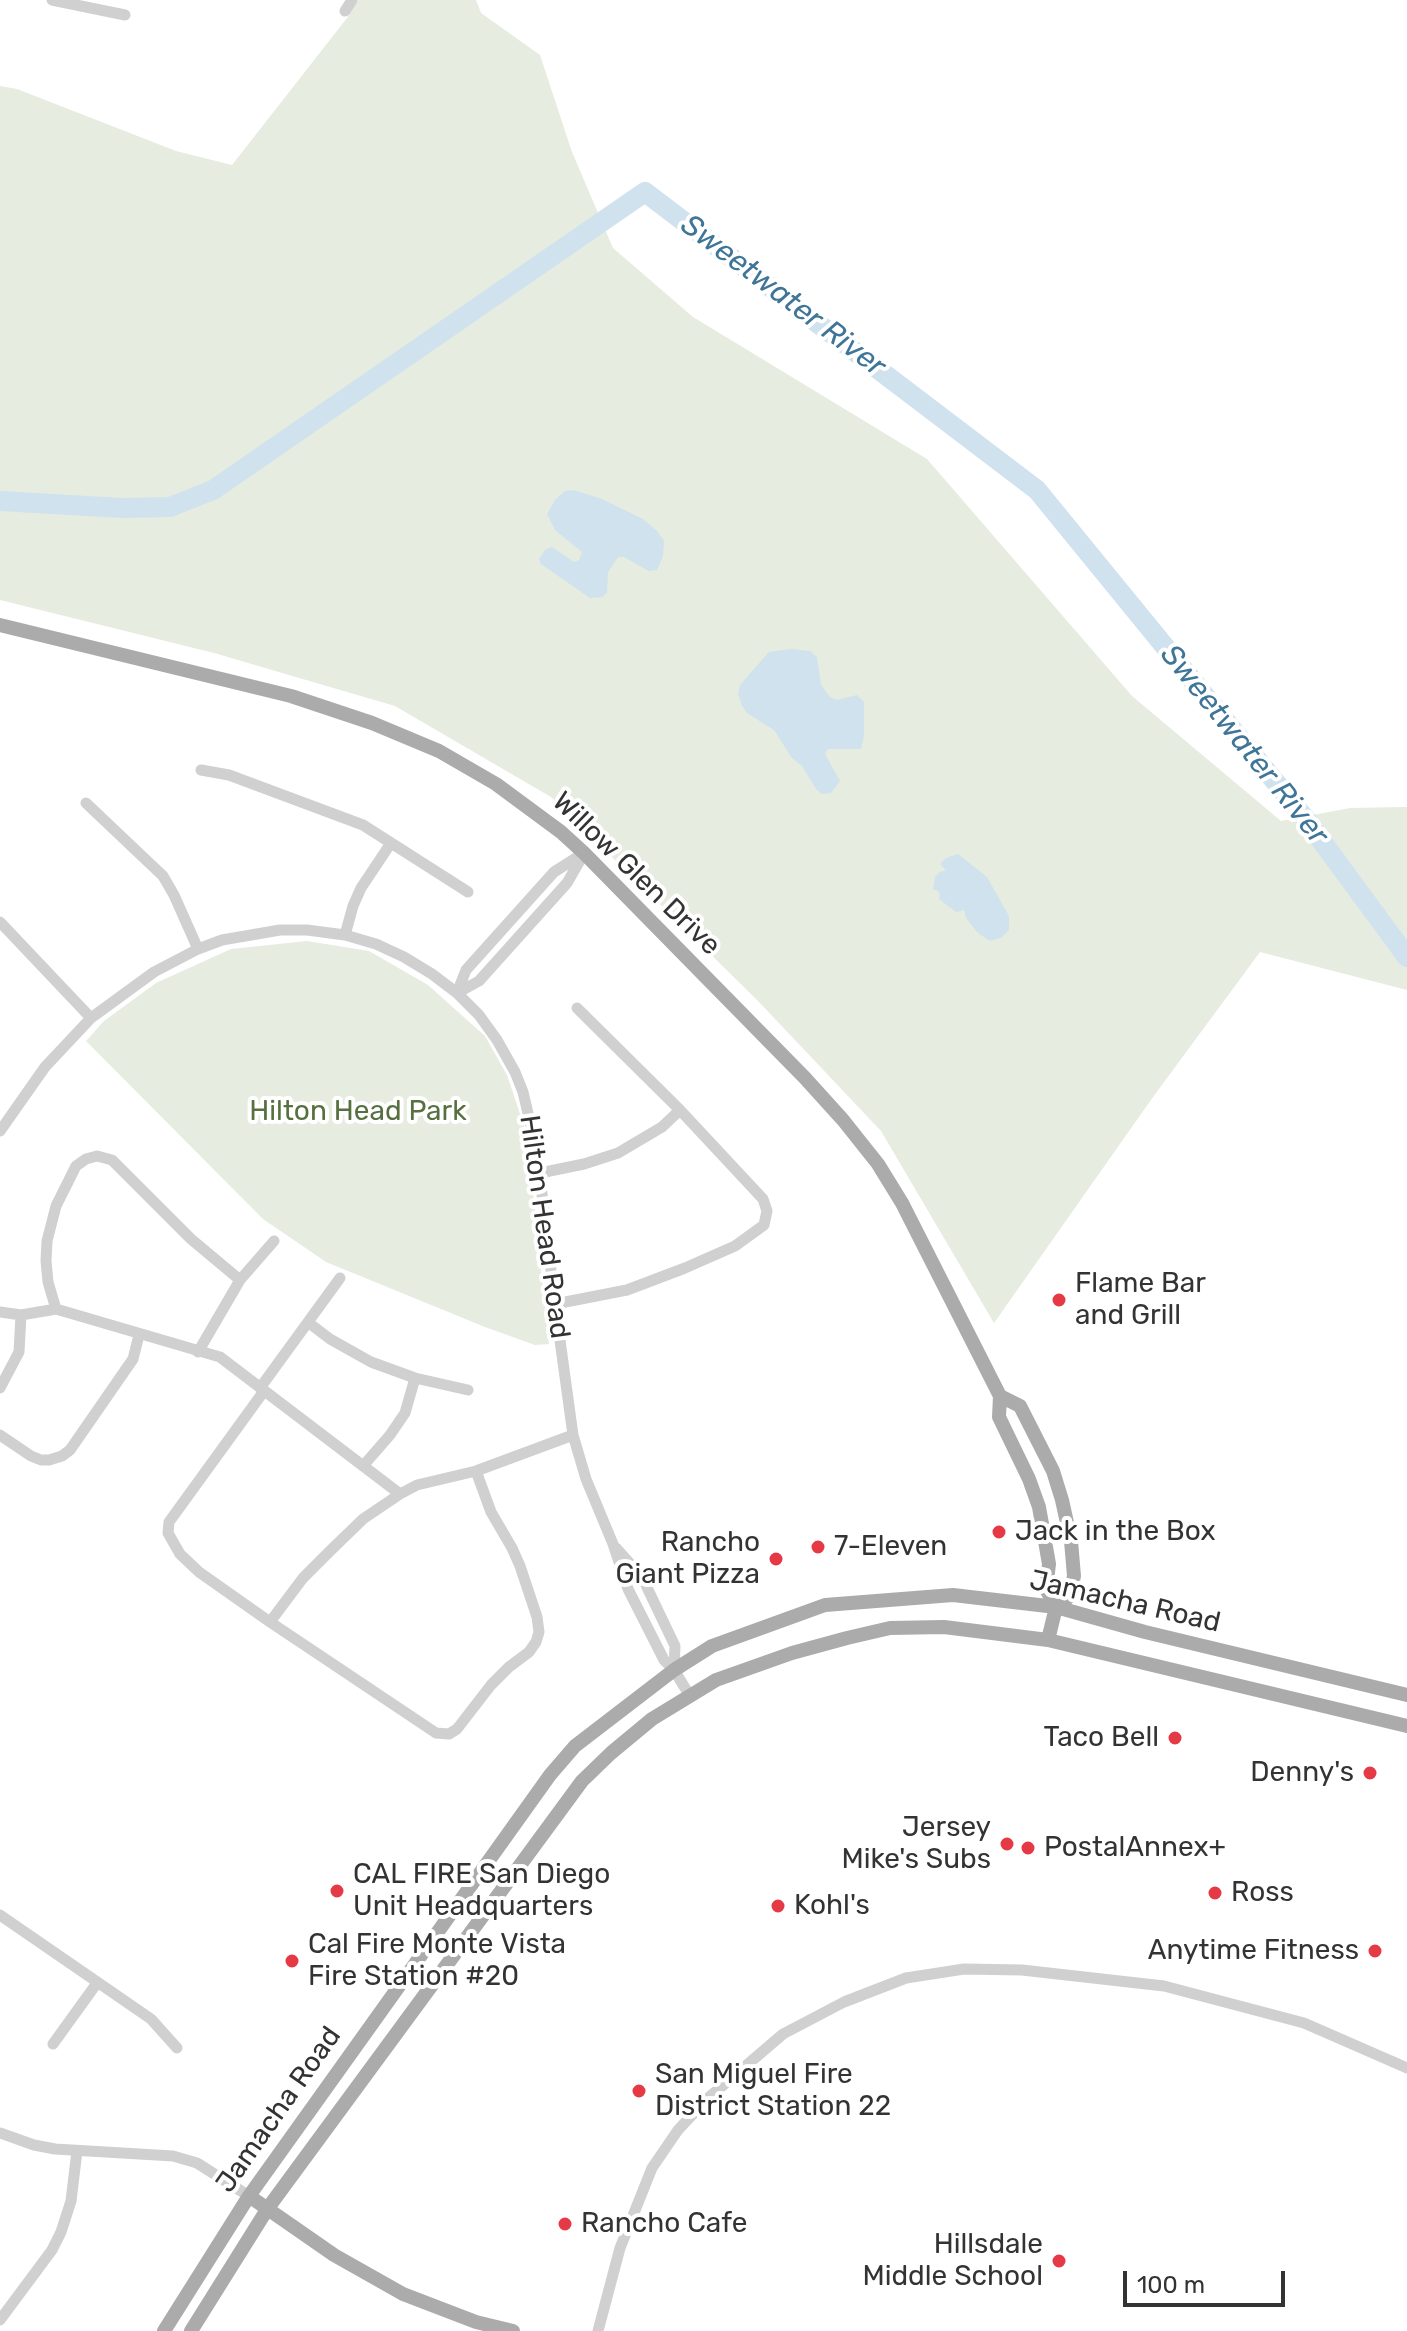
<!DOCTYPE html>
<html>
<head>
<meta charset="utf-8">
<style>
  body { margin:0 }
  #map { position:relative; width:1407px; height:2331px; overflow:hidden; background:#fff; font-family:Rubik,sans-serif }
  canvas { display:block }
  .scale { position:absolute; left:1123px; top:2271px; width:162px; height:36px; box-sizing:border-box; border:4px solid #333; border-top:0; padding-left:10px; font-size:24px; line-height:28px; white-space:nowrap; color:#333; -webkit-text-stroke:6px #fff; paint-order:stroke }
</style>
</head>
<body>
<div id="map">
<canvas width="1407" height="2331"></canvas>
<div class="scale">100 m</div>
</div>
<script>
const g = document.querySelector('canvas').getContext('2d');
g.lineJoin = 'round';
function paint(path, color) { g.fillStyle = color; g.fill(path, 'evenodd'); }
const shape = rows => new Path2D(rows.map(r => 'M' + r).join(''));
function stroke(path, color, width, dash) { g.strokeStyle = color; g.lineWidth = width; g.lineCap = dash ? 'butt' : 'round'; g.setLineDash(dash || []); g.stroke(path); }
function drawText(font, color, halo, rows, align = 'center') {
  g.font = font + ' Rubik,sans-serif'; g.lineWidth = 8; g.setLineDash([]); g.textBaseline = 'middle'; g.strokeStyle = halo; g.fillStyle = color; for (const [text, x, y, turn = 0] of rows) {
    g.save(); g.translate(x, y); g.rotate((+turn || 0) * Math.PI / 180); g.textAlign = isNaN(turn) ? turn : align; if (halo) g.strokeText(text, 0, 0); g.fillText(text, 0, 0); g.restore();
  }
}
paint(shape([
  [358,0,476,0,481,13,540,55,572,152,613,248,693,317,927,459,1132,696,1281,821,1350,808,1407,807,1407,990,1260,952,1153,1097,994,1323,881,1131,759,1002,551,797,395,706,214,653,0,600,0,86,17,89,176,151,232,165,347,18],
  [307,941,369,951,428,985,485,1036,507,1075,527,1135,549,1344,535,1345,485,1327,326,1262,263,1219,86,1041,104,1021,156,983,231,949]
]), '#e6ecdf');
paint(shape([
  [574,490,602,499,643,519,658,532,664,541,663,556,657,570,649,571,624,557,618,557,608,572,607,593,602,597,590,598,541,564,539,559,545,550,552,547,574,562,579,560,582,552,555,530,547,514,555,500,565,491],
  [791,649,810,651,817,657,821,685,830,697,837,700,857,695,864,702,864,736,861,749,828,749,825,754,840,781,831,793,822,794,816,789,802,766,792,758,774,730,747,713,742,706,738,694,740,685,769,652],
  [958,854,987,877,1009,916,1009,930,1001,938,990,941,978,933,966,918,964,910,956,912,939,899,940,894,937,890,933,890,935,877,940,872,946,870,940,864,946,858]
]), '#cfe2ee');
stroke(shape([
  [0,501,122,508,170,507,213,490,645,192,1037,490,1304,817,1407,957]
]), '#cfe2ee', 20);
stroke(shape([
  [52,0,125,15],
  [345,11,352,0],
  [201,770,229,775,363,825,468,892],
  [86,803,163,876,174,895,198,949],
  [0,922,91,1018],
  [345,935,353,906,361,888,391,843],
  [457,993,466,970,554,872,584,853],
  [457,993,479,981,567,883,582,857],
  [0,1131,45,1067,91,1018,154,972,198,949,222,940,280,930,307,930,345,935,376,944,404,957,432,974,457,993,479,1015,497,1040,515,1072,523,1092,537,1152,555,1304,573,1435,586,1479,613,1544,628,1589,664,1660,674,1670,690,1696],
  [540,1173,584,1164,618,1153,662,1127,680,1110],
  [555,1304,627,1290,685,1268,735,1246,764,1225,767,1211,763,1199,680,1110,577,1008],
  [56,1309,220,1357,400,1494],
  [56,1309,48,1282,46,1261,47,1241,56,1206,76,1166,86,1159,97,1156,112,1160,191,1239,240,1280],
  [0,1312,21,1315,56,1309],
  [309,1323,330,1339,371,1362,415,1378,468,1390],
  [198,1352,240,1280,274,1241],
  [0,1388,19,1352,21,1315],
  [260,1388,340,1278],
  [264,1391,169,1522,168,1533,180,1554,199,1572,270,1622,436,1733,449,1734,457,1729,491,1685,509,1667,529,1652,536,1642,539,1632,537,1617,520,1566,512,1548,491,1512,476,1471],
  [0,1435,31,1456,41,1460,49,1460,62,1456,70,1450,133,1359,139,1335],
  [363,1466,390,1435,405,1413,415,1378],
  [616,1548,642,1577,675,1646,674,1670],
  [270,1622,303,1578,329,1552,363,1519,400,1494,417,1485,476,1471,573,1435],
  [0,1915,151,2019,177,2048],
  [53,2044,97,1983],
  [0,2133,34,2145,55,2149,173,2156,197,2163,249,2196],
  [0,2320,52,2250,61,2232,71,2201,77,2151],
  [598,2331,620,2248,652,2168,678,2130,707,2099,783,2034,844,2002,906,1978,964,1969,1022,1970,1164,1986,1304,2023,1407,2068]
]), '#d0d0d0', 11);
stroke(shape([
  [0,625,291,696,372,723,439,751,496,784,561,832,584,853,805,1078,843,1120,878,1164,902,1203,1000,1396,999,1417,1029,1479,1039,1507,1049,1564,1046,1589,1056,1607,1048,1640],
  [1000,1396,1020,1406,1053,1471,1062,1500,1071,1541,1074,1576,1070,1596,1056,1607],
  [249,2196,334,2255,403,2294,476,2322,513,2331],
  [164,2331,249,2196,550,1775,575,1746,674,1670,712,1646,825,1605,953,1595,1056,1607,1145,1632,1407,1695],
  [191,2331,268,2208,582,1781,611,1753,652,1719,716,1680,792,1653,847,1638,890,1628,944,1627,1048,1640,1407,1726]
]), '#ababab', 14);
for (const [x, y, r, color] of [
  [1059,1300,8,"#e63946"],
  [999,1532,8,"#e63946"],
  [818,1547,8,"#e63946"],
  [776,1559,8,"#e63946"],
  [1175,1738,8,"#e63946"],
  [1370,1773,8,"#e63946"],
  [1007,1844,8,"#e63946"],
  [1028,1848,8,"#e63946"],
  [337,1891,8,"#e63946"],
  [1215,1893,8,"#e63946"],
  [778,1906,8,"#e63946"],
  [1375,1951,8,"#e63946"],
  [292,1961,8,"#e63946"],
  [639,2091,8,"#e63946"],
  [565,2224,8,"#e63946"],
  [1059,2261,8,"#e63946"]
]) { const dot = new Path2D(); dot.arc(x, y, r, 0, 2 * Math.PI); g.fillStyle = color; g.fill(dot); stroke(dot, '#fff', 3); }
drawText('28px', '#333', '#fff', [
  ["Willow Glen Drive",636,874,44],
  ["Hilton Head Road",544,1227,82],
  ["Jamacha Road",1125,1602,13],
  ["Jamacha Road",279,2110,-55]
]);
drawText('28px', '#56703f', '#fff', [
  ["Hilton Head Park",358,1112]
]);
drawText('28px', '#333', '#fff', [
  ["Flame Bar",1075,1284],
  ["and Grill",1075,1316],
  ["Jack in the Box",1015,1532],
  ["Rancho",760,1543,"right"],
  ["Giant Pizza",760,1575,"right"],
  ["7-Eleven",834,1547],
  ["Taco Bell",1159,1738,"right"],
  ["Denny's",1354,1773,"right"],
  ["Jersey",991,1828,"right"],
  ["Mike's Subs",991,1860,"right"],
  ["PostalAnnex+",1044,1848],
  ["CAL FIRE San Diego",353,1875],
  ["Unit Headquarters",353,1907],
  ["Ross",1231,1893],
  ["Kohl's",794,1906],
  ["Cal Fire Monte Vista",308,1945],
  ["Fire Station #20",308,1977],
  ["Anytime Fitness",1359,1951,"right"],
  ["San Miguel Fire",655,2075],
  ["District Station 22",655,2107],
  ["Rancho Cafe",581,2224],
  ["Hillsdale",1043,2245,"right"],
  ["Middle School",1043,2277,"right"]
], 'left');
drawText('italic 30px', '#3f7597', '#fff', [
  ["Sweetwater River",783,296,37],
  ["Sweetwater River",1244,745,51]
]);
</script>
</body>
</html>
